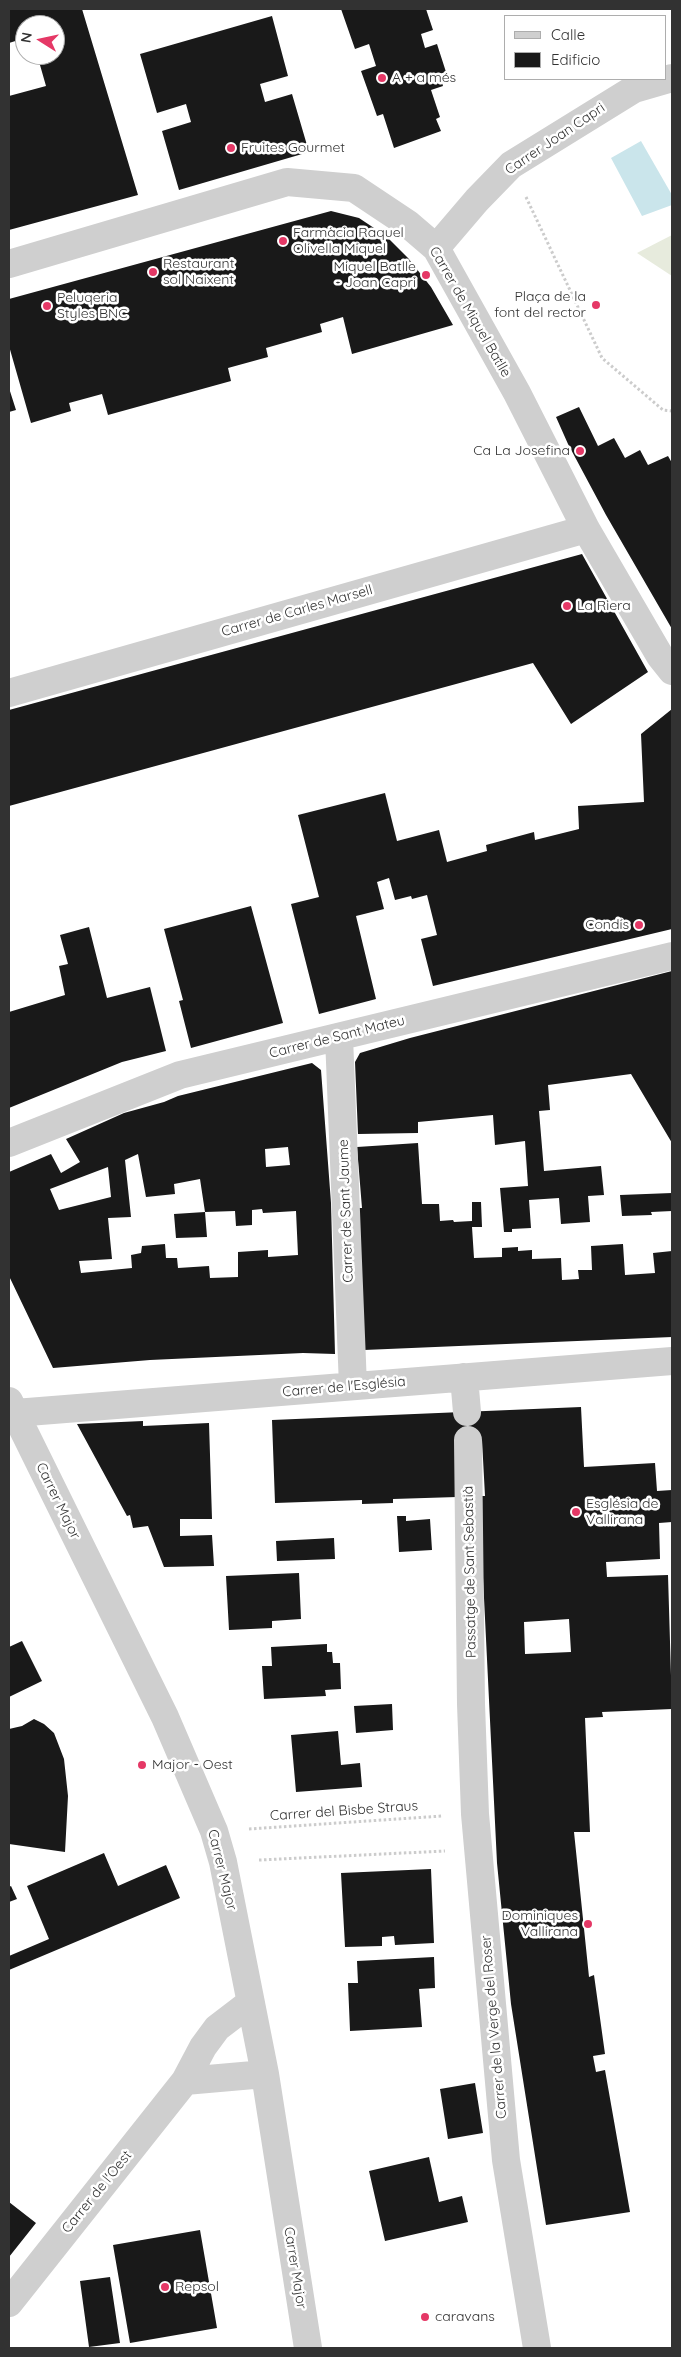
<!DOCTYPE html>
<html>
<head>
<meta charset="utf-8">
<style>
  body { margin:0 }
  #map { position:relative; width:681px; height:2357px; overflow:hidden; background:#fff; font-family:Quicksand,sans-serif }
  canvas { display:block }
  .frame { position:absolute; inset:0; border:10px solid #323232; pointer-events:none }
  .legend { position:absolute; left:504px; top:15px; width:162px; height:65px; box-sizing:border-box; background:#fff; border:1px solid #adadad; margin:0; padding:6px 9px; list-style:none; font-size:15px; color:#323232 }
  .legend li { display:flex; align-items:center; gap:10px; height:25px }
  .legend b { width:25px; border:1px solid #adadad }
  .north { position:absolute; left:15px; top:15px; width:50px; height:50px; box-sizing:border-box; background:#fff; border:1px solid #adadad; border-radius:50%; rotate:280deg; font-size:14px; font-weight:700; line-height:20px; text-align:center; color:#323232 }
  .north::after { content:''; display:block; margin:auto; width:18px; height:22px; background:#e53866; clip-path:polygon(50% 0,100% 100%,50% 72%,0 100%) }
</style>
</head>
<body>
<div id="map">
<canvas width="681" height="2357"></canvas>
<div class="frame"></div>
<ul class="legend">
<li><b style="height:6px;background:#cfcfcf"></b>Calle</li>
<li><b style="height:14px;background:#191919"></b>Edificio</li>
</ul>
<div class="north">N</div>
</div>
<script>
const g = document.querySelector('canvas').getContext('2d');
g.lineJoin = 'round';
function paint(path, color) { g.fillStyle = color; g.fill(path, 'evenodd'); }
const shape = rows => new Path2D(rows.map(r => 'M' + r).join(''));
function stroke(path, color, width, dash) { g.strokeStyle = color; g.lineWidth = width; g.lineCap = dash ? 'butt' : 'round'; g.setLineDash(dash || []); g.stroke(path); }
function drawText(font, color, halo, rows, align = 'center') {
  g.font = font + ' Quicksand,sans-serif'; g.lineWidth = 5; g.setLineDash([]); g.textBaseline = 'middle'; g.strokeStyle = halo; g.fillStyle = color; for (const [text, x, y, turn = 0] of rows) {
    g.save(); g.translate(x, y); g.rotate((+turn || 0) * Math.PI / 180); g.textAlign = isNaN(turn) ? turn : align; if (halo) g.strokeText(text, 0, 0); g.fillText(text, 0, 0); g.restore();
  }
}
paint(shape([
  [672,235,672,276,637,253]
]), '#e7ebdd');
paint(shape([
  [641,141,672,195,672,205,642,216,611,158]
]), '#cae5eb');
paint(shape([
  [9,9,82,9,138,195,9,230,9,96,46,86,38,58,55,55,55,25,25,25,25,38,9,43],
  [341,9,426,9,433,30,421,34,425,48,437,44,446,72,439,74,443,86,431,90,440,117,436,119,441,131,394,148,383,114,377,116,361,71,376,66,369,44,355,49],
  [272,16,288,76,260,84,265,102,292,94,309,152,179,190,162,131,191,122,186,104,157,113,140,54],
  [331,211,359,218,386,236,408,258,431,287,453,325,352,354,343,317,320,324,322,332,266,348,268,357,228,368,231,381,108,415,102,394,69,403,71,411,31,423,9,346,9,299],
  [9,388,16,410,9,412],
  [579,407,598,446,614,438,625,458,640,450,648,465,668,456,672,463,672,629,606,515,568,444,556,417],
  [582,554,648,672,571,724,533,663,9,806,9,710],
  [672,709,672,929,433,986,421,939,437,935,427,895,412,899,411,896,395,900,389,878,377,882,384,909,356,916,376,999,319,1014,291,904,319,897,298,815,385,793,397,841,439,830,447,862,487,851,486,845,534,832,535,840,579,829,578,806,644,802,641,734],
  [251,906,283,1023,191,1048,179,1001,183,1000,164,929],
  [89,927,107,998,150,987,166,1051,122,1062,9,1108,9,1012,65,995,59,966,68,964,60,935],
  [672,971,672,1143,631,1074,548,1085,550,1110,539,1111,544,1171,601,1166,604,1195,588,1196,590,1222,561,1224,559,1198,529,1200,531,1228,512,1229,512,1232,504,1232,500,1188,528,1186,525,1141,495,1145,493,1115,418,1122,418,1133,358,1134,355,1062,360,1053,410,1038],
  [312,1063,321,1070,331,1203,335,1354,303,1353,150,1360,53,1368,9,1276,9,1172,51,1154,61,1173,80,1162,66,1139,124,1113,164,1102,178,1096],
  [288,1147,290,1165,266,1167,265,1149],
  [138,1154,146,1197,175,1194,174,1184,200,1179,205,1212,235,1211,236,1226,252,1225,252,1210,262,1209,263,1213,296,1211,298,1255,268,1257,268,1250,238,1252,238,1277,210,1278,209,1266,178,1268,177,1258,166,1258,165,1244,142,1246,141,1253,131,1255,132,1268,81,1273,79,1261,112,1259,108,1218,131,1217,125,1160],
  [108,1167,111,1197,59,1210,50,1189],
  [418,1143,422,1204,439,1204,440,1221,453,1220,454,1222,472,1221,472,1202,481,1202,482,1227,472,1227,474,1258,502,1257,502,1248,518,1247,518,1251,532,1250,532,1259,561,1258,562,1280,579,1279,578,1270,592,1270,591,1246,623,1244,625,1275,655,1273,653,1253,672,1251,672,1337,364,1350,358,1208,362,1208,357,1147],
  [672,1193,672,1211,651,1212,652,1215,622,1216,620,1195],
  [205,1212,207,1237,176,1238,174,1214],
  [581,1407,584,1467,655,1463,657,1491,672,1490,672,1522,659,1523,660,1559,606,1562,607,1577,668,1575,672,1709,602,1712,603,1717,585,1718,590,1832,574,1832,589,1977,594,1975,605,2054,593,2056,596,2072,605,2070,630,2212,546,2225,511,2004,497,1863,479,1496,485,1496,482,1440,455,1441,457,1497,393,1499,393,1503,362,1504,362,1500,275,1503,272,1420],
  [569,1619,571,1652,525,1654,524,1622],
  [143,1421,143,1426,209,1423,212,1519,180,1519,180,1536,212,1535,214,1566,164,1567,148,1526,133,1528,130,1515,127,1516,77,1424],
  [397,1516,406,1516,406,1521,430,1519,432,1550,399,1552],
  [334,1538,335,1559,277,1561,276,1541],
  [299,1573,301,1619,272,1621,272,1628,229,1630,226,1576],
  [22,1641,42,1681,9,1697,9,1647],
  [327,1644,327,1652,332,1652,333,1663,340,1663,341,1689,325,1690,326,1696,264,1699,262,1666,272,1666,271,1647],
  [392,1704,393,1730,356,1733,354,1706],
  [34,1719,44,1724,54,1733,64,1759,68,1796,65,1852,9,1844,9,1729,22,1726],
  [338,1731,341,1765,360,1763,362,1787,296,1792,291,1735],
  [104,1853,118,1886,166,1865,180,1898,9,1970,9,1956,49,1939,27,1886],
  [431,1869,434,1943,395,1945,394,1936,382,1937,382,1946,345,1947,341,1873],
  [11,1886,17,1899,9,1902,9,1887],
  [434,1957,435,1988,419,1989,422,2027,350,2031,348,1983,358,1983,357,1961],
  [475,2083,483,2133,448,2139,440,2089],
  [429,2157,439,2202,462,2196,468,2222,385,2241,369,2171],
  [9,2202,36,2223,9,2257],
  [200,2230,217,2328,130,2343,113,2245],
  [110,2277,120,2343,89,2347,80,2281]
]), '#191919');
stroke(shape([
  [526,197,602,358,663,410,672,411],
  [249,1829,442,1816],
  [259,1860,445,1851]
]), '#ccc', 3, [2.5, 2.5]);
stroke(shape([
  [436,248,477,200,511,165,634,89,672,78],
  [9,264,287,182,354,188,408,224,436,248,517,393,586,529,660,656,672,671],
  [9,693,586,529],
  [339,1037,353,1386],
  [9,1143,180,1075,672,956],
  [464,1377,467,1412],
  [9,1401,165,1717,214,1831,223,1862,265,2074,308,2348],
  [15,1413,672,1361],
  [468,1440,471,1704,475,1814,506,2160,537,2348],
  [185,2081,265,2074],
  [9,2303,185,2081,203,2047,217,2028,251,2002]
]), '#cfcfcf', 28);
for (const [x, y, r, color] of [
  [382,78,5,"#e53866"],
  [231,148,5,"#e53866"],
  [283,241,5,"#e53866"],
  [153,272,5,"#e53866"],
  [426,275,5,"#e53866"],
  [596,305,5,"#e53866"],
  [47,306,5,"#e53866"],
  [580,451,5,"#e53866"],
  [567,606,5,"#e53866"],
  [639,925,5,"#e53866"],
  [576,1512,5,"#e53866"],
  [142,1765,5,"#e53866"],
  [588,1924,5,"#e53866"],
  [165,2287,5,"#e53866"],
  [425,2317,5,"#e53866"]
]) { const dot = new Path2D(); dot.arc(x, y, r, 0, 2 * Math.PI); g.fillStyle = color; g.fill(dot); stroke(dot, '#fff', 2); }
drawText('14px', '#323232', '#fff', [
  ["A + a més",392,78],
  ["Fruites Gourmet",241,148],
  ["Farmàcia Raquel",293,233],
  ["Olivella Miquel",293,249],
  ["Restaurant",163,264],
  ["sol Naixent",163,280],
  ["Miquel Batlle",416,267,"right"],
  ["- Joan Capri",416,283,"right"],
  ["Plaça de la",586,297,"right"],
  ["font del rector",586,313,"right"],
  ["Peluqeria",57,298],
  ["Styles BNC",57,314],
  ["Ca La Josefina",570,451,"right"],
  ["La Riera",577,606],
  ["Condis",629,925,"right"],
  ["Església de",586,1504],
  ["Vallirana",586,1520],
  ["Major - Oest",152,1765],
  ["Dominiques",578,1916,"right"],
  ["Vallirana",578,1932,"right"],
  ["Repsol",175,2287],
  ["caravans",435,2317]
], 'left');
drawText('14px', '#323232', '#fff', [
  ["Carrer Joan Capri",555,139,-34],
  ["Carrer de Miquel Batlle",470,312,60],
  ["Carrer de Carles Marsell",297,611,-16],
  ["Carrer de Sant Mateu",337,1037,-14],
  ["Carrer de Sant Jaume",346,1211,-92],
  ["Carrer de l'Església",344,1387,-5],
  ["Carrer Major",58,1501,64],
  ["Passatge de Sant Sebastià",470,1572,-91],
  ["Carrer del Bisbe Straus",344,1811,-4],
  ["Carrer Major",222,1870,76],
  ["Carrer de la Verge del Roser",494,2027,-95],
  ["Carrer de l'Oest",97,2192,-51],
  ["Carrer Major",295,2268,81]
]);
</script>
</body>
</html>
